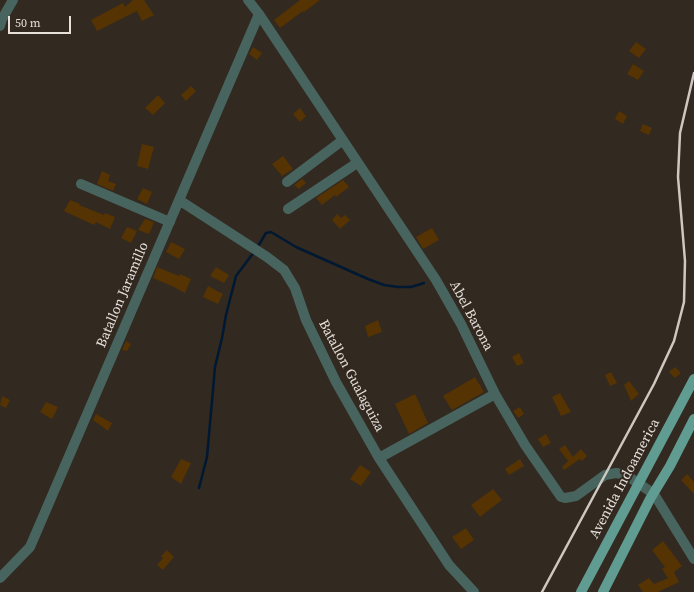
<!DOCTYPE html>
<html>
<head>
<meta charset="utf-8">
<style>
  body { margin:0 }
  #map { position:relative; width:694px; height:592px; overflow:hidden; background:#322921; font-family:"Source Serif 4",serif }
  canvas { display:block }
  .scale { position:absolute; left:8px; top:16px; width:63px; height:18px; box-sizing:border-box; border:2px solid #e6e0da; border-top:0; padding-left:5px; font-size:12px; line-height:14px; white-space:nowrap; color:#e6e0da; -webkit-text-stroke:3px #322921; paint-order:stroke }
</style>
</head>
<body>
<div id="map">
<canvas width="694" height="592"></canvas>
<div class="scale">50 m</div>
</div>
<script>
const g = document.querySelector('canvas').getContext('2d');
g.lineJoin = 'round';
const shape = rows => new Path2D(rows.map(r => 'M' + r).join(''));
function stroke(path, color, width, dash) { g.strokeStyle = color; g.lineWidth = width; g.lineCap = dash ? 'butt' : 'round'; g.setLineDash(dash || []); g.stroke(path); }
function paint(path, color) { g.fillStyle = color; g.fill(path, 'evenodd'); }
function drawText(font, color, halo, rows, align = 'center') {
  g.font = font + ' "Source Serif 4",serif'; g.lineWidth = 4; g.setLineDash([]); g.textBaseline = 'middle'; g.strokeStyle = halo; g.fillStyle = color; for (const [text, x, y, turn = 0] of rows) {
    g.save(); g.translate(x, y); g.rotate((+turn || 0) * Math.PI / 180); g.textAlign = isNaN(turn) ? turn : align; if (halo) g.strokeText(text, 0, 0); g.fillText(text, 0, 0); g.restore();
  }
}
stroke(shape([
  [257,248,266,233,271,232,296,247,368,279,384,285,398,287,411,287,424,283],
  [199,488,207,457,215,367,222,338,226,315,236,276,254,252]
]), '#001933', 2.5);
paint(shape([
  [133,0,144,0,154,15,142,21,137,11,97,31,91,20,123,3,125,7],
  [300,0,320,0,304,12,303,11,280,28,274,20],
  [636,42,646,49,639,58,629,51],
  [253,47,262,53,257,60,249,54],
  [633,64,644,71,638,80,627,74],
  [191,86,196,91,186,101,181,95],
  [158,95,165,103,153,115,145,108],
  [300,108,306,116,300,122,293,114],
  [619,111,627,116,623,124,615,119],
  [643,124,652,128,649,135,640,131],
  [142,144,154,147,148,169,137,166],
  [283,156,293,169,282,176,272,164],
  [102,171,110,175,108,181,116,184,113,191,97,184],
  [302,179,306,183,299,189,294,185],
  [343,180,349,187,336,197,335,195,322,205,316,198],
  [143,188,152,192,147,204,137,199],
  [70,200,80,204,79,205,104,215,105,213,115,217,110,229,96,222,94,225,64,211],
  [337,214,341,218,345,215,350,220,340,229,332,220],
  [145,219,154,222,149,234,138,230],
  [127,227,137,231,131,243,121,238],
  [432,228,439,240,423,249,416,237],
  [171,242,185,249,179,259,166,252],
  [157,267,179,276,180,274,191,279,185,293,174,287,153,278],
  [216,267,229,275,224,283,210,276],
  [208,286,223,294,218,304,203,297],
  [378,320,382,332,368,337,365,326],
  [126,341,131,344,127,351,122,350],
  [519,353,524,363,517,366,512,357],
  [675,367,681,373,675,378,669,372],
  [611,372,617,383,610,386,605,375],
  [475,377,484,392,452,410,443,396],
  [629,381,639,394,631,401,624,385],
  [560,393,571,412,561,416,552,397],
  [415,394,428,423,409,434,395,404],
  [2,396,10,400,6,408,0,405],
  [46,402,58,407,52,419,40,412],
  [520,407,524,414,518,418,513,411],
  [96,414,112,423,108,431,93,420],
  [546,434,551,443,543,447,538,439],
  [565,445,573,457,581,449,587,456,582,461,580,459,564,470,562,467,568,461,559,449],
  [181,459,191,463,181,484,171,477],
  [520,459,524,466,509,475,505,469],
  [360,465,371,472,361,486,350,479],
  [687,474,694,482,694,494,681,480],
  [493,489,502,500,480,517,471,505],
  [466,528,474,540,461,549,452,537],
  [663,541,682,566,674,572,679,582,658,592,643,592,638,585,649,578,654,584,668,578,662,569,665,567,652,550],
  [167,550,174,557,163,570,157,565,163,558,161,556]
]), '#563302');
stroke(shape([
  [248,0,259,14,436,280,461,324,495,394,525,445,561,497,565,498,576,496,605,475,616,473,626,475,654,494,694,559],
  [0,26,2,19,13,0],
  [287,182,343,140],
  [81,184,170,222],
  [179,200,267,257,284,270,295,288,306,320,336,382,379,458,449,565,474,592],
  [288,209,357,163],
  [379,458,495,394],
  [0,578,30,547,259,14]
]), '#48645f', 10);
stroke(shape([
  [581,592,694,379],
  [603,592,650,499,670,466,694,419]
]), '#609c91', 10);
stroke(shape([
  [542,592,654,384,674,341,684,302,685,261,678,177,680,133,694,73]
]), '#cec8c1', 2.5);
drawText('14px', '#e6e0da', '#322921', [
  ["Batallon Jaramillo",123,295,-67],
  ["Abel Barona",471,316,62],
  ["Batallon Gualaguiza",351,376,62],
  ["Avenida Indoamerica",625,479,-62]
]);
</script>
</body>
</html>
